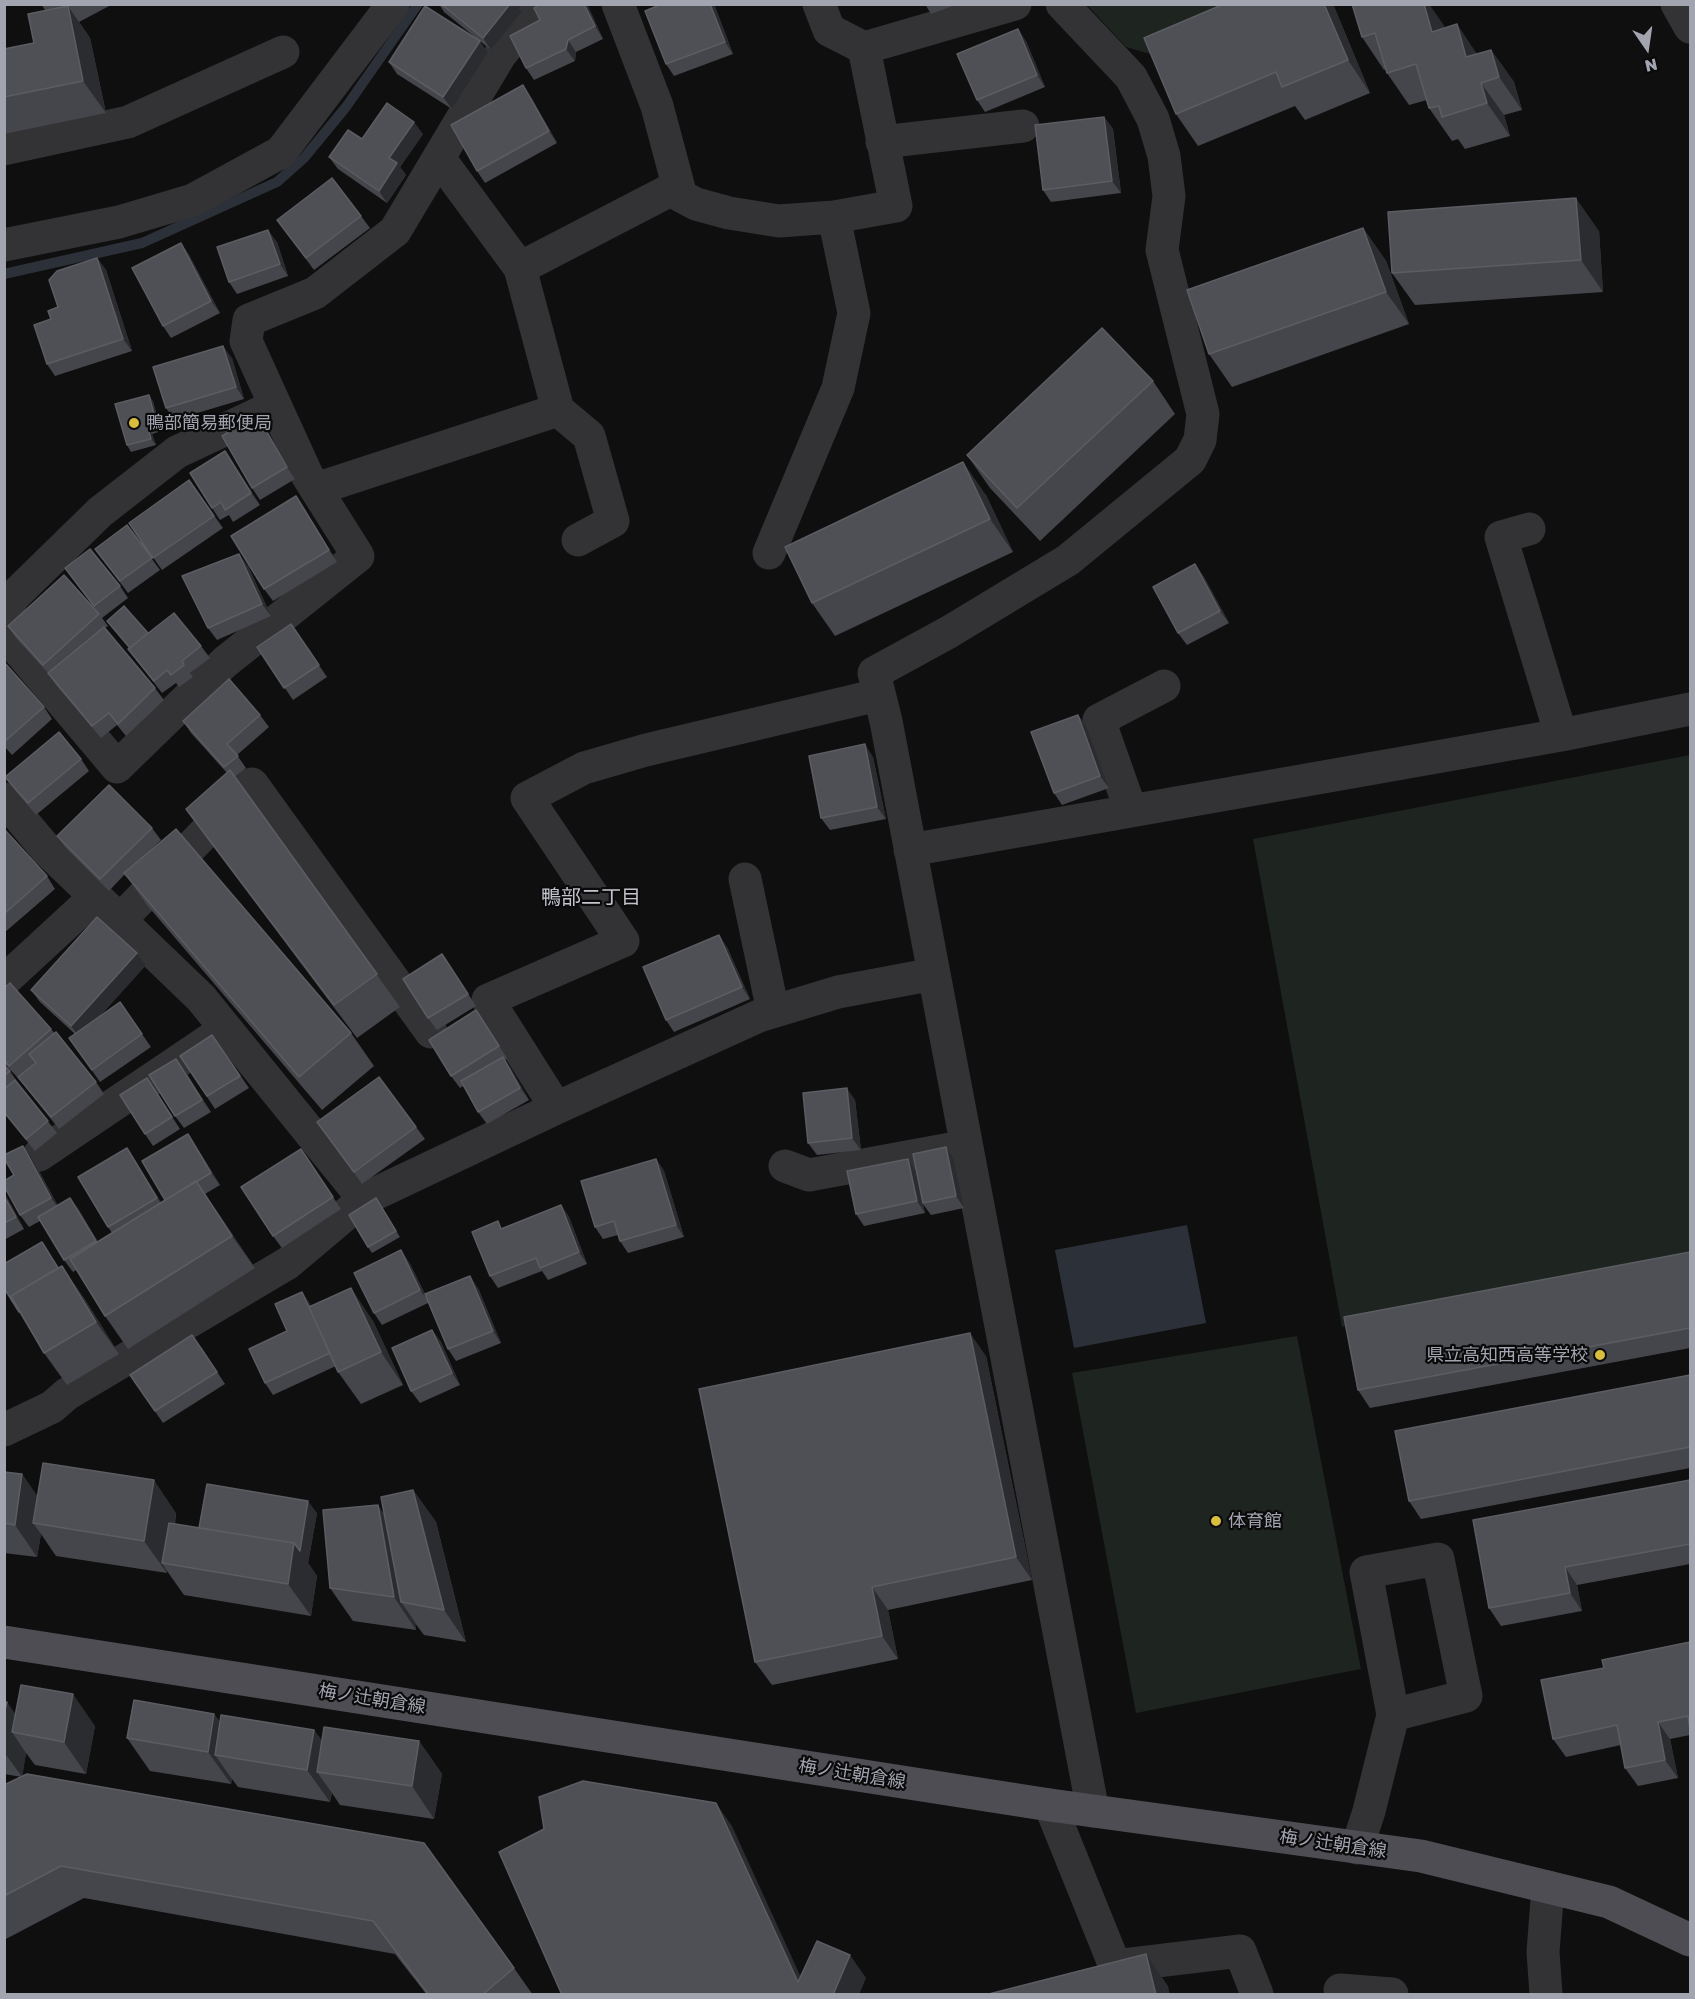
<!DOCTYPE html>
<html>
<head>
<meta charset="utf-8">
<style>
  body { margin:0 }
  #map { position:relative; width:1695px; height:1999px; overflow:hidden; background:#0f0f10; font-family:"Golos Text",sans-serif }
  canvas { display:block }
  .frame { position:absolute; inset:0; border:6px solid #a2a4af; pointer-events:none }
  .north { position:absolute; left:1617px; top:18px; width:60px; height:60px; -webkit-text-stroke:4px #0a0a0b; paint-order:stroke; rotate:167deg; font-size:16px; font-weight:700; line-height:24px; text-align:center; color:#a2a4af }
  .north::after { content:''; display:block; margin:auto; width:21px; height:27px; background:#a2a4af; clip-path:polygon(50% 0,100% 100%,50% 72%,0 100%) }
</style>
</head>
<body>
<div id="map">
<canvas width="1695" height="1999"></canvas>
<div class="frame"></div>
<div class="north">N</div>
</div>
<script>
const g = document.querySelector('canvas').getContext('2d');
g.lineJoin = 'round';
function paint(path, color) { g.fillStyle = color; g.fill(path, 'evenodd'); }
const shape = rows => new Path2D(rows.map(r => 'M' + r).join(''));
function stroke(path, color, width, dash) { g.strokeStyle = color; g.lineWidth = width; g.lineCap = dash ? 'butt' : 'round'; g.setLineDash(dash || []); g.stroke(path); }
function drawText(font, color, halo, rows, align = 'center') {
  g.font = font + ' "Golos Text","Noto Sans JP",sans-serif'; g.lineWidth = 4.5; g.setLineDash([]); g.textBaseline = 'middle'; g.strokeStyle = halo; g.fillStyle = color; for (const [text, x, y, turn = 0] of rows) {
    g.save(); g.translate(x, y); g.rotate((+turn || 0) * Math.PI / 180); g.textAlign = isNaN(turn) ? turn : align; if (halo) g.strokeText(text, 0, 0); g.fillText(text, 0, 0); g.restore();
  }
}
paint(shape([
  [1087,5,1268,5,1150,54,1126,47],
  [1690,755,1690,1261,1342,1327,1253,839],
  [1297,1336,1361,1669,1136,1713,1072,1373]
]), '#1e241f');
paint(shape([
  [1187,1225,1206,1323,1074,1348,1055,1250]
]), '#2c3139');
stroke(shape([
  [4,274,142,243,277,182,304,158,346,107,418,4]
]), '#2c3139', 10);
stroke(shape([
  [618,4,657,106,681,196,696,204,729,213,779,221,834,217,896,206,864,48,829,30,819,4],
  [1062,4,1131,77,1153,119,1164,156,1169,196,1162,250,1203,414,1200,440,1190,460,1068,560,949,632,874,673,886,721,1093,1811],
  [1677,4,1690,27],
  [864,48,1015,4],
  [882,142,1023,126],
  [4,149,128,122,283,52],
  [4,245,119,222,193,200,281,152,393,4],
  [520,268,678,186],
  [558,410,589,436,613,521,578,540],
  [316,489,558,410,520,268,439,158],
  [1529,529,1501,537,1561,735],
  [769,553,838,388,854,313,834,217],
  [4,612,14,596,100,512,177,452,275,406],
  [4,633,117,767,225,662,358,556,307,475,246,341,249,320,315,293,395,231,500,55,542,4],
  [878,695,646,750,584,768,527,798,623,941,488,1000,548,1095,554,1109,759,1016,838,992,934,974],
  [4,799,47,850,201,998,364,1199],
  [1131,811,1099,720,1164,686],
  [910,850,1561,735,1690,709],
  [745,879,773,1011],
  [120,920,252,784,431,1032],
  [4,981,95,897],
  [39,1155,220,1033],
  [785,1166,809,1175,956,1148],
  [4,1430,52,1407,67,1394,288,1263,364,1199,554,1109],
  [1050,1805,1115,1966,1240,1951,1257,1994],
  [1357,1848,1369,1811,1393,1715,1366,1572,1438,1559,1466,1696,1393,1715],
  [1340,1990,1392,1994],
  [1546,1994,1543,1952,1548,1887]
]), '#333336', 33);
stroke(shape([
  [4,1642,1050,1805,1421,1856,1609,1902,1690,1940]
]), '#4d4d53', 33);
paint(shape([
  [41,4,113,4,79,22,90,38,106,113,4,134,4,49,34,43,45,10],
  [439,4,517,4,517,5,522,12,491,50,444,12],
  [587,4,603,39,576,52,575,61,534,80,526,68],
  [714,4,733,54,674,76,666,64],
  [925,4,958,4,931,14],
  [1224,4,1333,4,1370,93,1305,120,1295,106,1198,146,1176,114],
  [1352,4,1443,24,1444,28,1477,54,1491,50,1514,82,1522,110,1504,115,1510,136,1465,149,1458,139,1452,141,1429,108,1427,100,1409,105,1387,73,1386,69,1384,70,1362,37],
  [1026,41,1045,87,985,112,977,100],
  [488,53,452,109,397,74,389,62],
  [531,97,557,143,485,183,477,171],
  [1104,117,1113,129,1121,193,1051,202,1043,190],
  [423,134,400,167,406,175,387,203,338,169,329,157,362,139],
  [361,216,370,228,314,270,277,220],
  [1363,228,1386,261,1409,324,1232,387,1209,354],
  [1599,231,1603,292,1415,305,1392,273],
  [277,242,288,276,237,294,229,282],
  [181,243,189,255,220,313,171,338,163,326],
  [97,258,106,270,132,351,55,376,47,364,51,319,58,307],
  [232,358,244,399,174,420,166,408],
  [1153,381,1175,414,1040,541,990,488,967,455],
  [153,401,161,431,152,434,156,445,131,452,127,445],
  [257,415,265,427,295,479,260,500,252,488],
  [225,451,260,505,233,522,229,515,220,520,212,508],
  [189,480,223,528,162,570,129,523],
  [986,495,1013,552,835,636,812,603],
  [304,508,337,562,273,601,264,589],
  [127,525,160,570,128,593,95,549],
  [1195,564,1204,577,1229,623,1187,645,1178,633],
  [248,566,271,616,217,640,208,628],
  [65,568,120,586,128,598,102,618,108,626,105,628,155,688,164,700,126,736,117,725,101,738,56,685,48,673,16,638,8,626,96,610],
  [107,621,148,633,201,646,210,658,190,673,193,677,179,687,176,683,162,693,137,661,128,649,129,648],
  [291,624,327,677,293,700,257,647],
  [4,662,44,707,52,719,12,755,4,746],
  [260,715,269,727,237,755,246,768,235,777,400,1007,357,1038,209,841,186,809,227,773,191,733,183,721],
  [1078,715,1087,727,1109,788,1062,805,1054,793],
  [873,757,886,819,830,830,821,818],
  [81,759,89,771,36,815,14,789,5,777],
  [152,828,161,840,143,857,351,1033,374,1066,322,1110,147,905,125,874,109,891,66,848,57,836],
  [4,831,47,876,55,889,4,933],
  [727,947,750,999,674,1032,666,1020],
  [137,953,146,965,99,1017,120,1002,151,1047,100,1082,69,1038,75,1034,40,1002,31,990],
  [442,954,476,1006,437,1030,428,1018],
  [4,988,51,1029,96,1082,104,1094,59,1129,27,1089,18,1077,18,1078,4,1063],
  [476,1010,507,1058,505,1060,511,1069,529,1100,487,1124,478,1112,463,1086,460,1088,451,1076],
  [212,1035,249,1088,215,1109,180,1056],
  [4,1065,10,1071,18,1083,57,1133,35,1151,4,1113],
  [185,1071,211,1112,184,1128,175,1116],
  [379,1077,425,1139,362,1184,317,1122],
  [147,1078,180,1129,153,1146,145,1134],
  [855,1100,861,1150,817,1155,808,1143],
  [196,1146,220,1185,205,1194,255,1268,128,1349,105,1316,76,1270,73,1272,64,1260,40,1221,29,1227,20,1215,32,1158,58,1206,70,1198,79,1210,98,1242,112,1233,108,1227,127,1148,135,1160,161,1203,166,1200],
  [946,1147,954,1159,964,1208,931,1215,923,1204,925,1213,864,1226,856,1214,908,1159,916,1171],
  [656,1159,664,1171,684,1237,628,1253,620,1241,618,1235,603,1239,595,1227],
  [309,1161,341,1209,282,1248,273,1236],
  [4,1192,24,1229,4,1240],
  [380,1204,400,1237,372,1253,368,1247],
  [561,1205,569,1217,587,1264,548,1280,542,1271,498,1288,490,1276,503,1228],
  [42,1242,59,1268,84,1298,119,1354,67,1385,44,1353,19,1312],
  [1690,1252,1690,1348,1370,1408,1358,1390],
  [409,1262,426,1296,478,1288,501,1343,456,1361,448,1349,428,1303,382,1325,374,1313],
  [302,1292,311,1306,373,1321,403,1385,361,1404,338,1372,336,1366,273,1395,265,1383,287,1331],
  [432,1330,441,1342,460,1385,420,1403,411,1391],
  [201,1347,225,1384,163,1423,130,1375],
  [986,1356,1032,1580,888,1610,898,1659,772,1685,755,1662],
  [1690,1375,1690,1468,1421,1519,1409,1501],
  [4,1472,22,1474,37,1496,176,1513,175,1524,199,1528,317,1513,308,1563,317,1576,311,1616,184,1595,167,1571,167,1573,56,1556,41,1534,37,1557,4,1553],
  [1690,1480,1690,1564,1577,1585,1582,1611,1501,1626,1489,1608],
  [413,1490,436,1522,466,1642,424,1635,415,1623,416,1630,353,1621,330,1588,384,1514],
  [1690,1642,1690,1735,1670,1739,1678,1778,1638,1786,1625,1768,1621,1745,1566,1757,1553,1739,1604,1668],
  [4,1702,15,1714,95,1726,86,1774,35,1765,26,1753,22,1777,4,1774],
  [214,1714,220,1722,314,1730,322,1741,419,1741,442,1774,434,1819,340,1805,332,1793,330,1802,238,1787,232,1779,231,1784,150,1771,127,1738],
  [4,1785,514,1968,533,1995,427,1995,395,1954,84,1898,4,1940]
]), '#45464b');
paint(shape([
  [510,4,517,4,517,5,522,12,491,50,483,38],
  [584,4,587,4,603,39,595,26],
  [710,4,714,4,733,54,725,42],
  [1324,4,1333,4,1370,93,1348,60],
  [1424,4,1429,4,1443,24,1454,65,1432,32],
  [68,6,90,38,106,113,83,81],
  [1457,24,1479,57,1466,57],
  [1018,29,1026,41,1045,87,1037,75],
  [568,40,576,52,575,61,566,49],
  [480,41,488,53,452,109,443,97],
  [1491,50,1514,82,1522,110,1499,77],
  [1481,83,1504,115,1510,136,1487,103],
  [523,85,531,97,557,143,549,131],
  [1104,117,1113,129,1121,193,1112,181],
  [414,122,423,134,400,167,406,175,387,203,379,191,389,158],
  [1576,198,1599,231,1603,292,1581,260],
  [1363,228,1386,261,1409,324,1386,292],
  [268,230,277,242,288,276,280,264],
  [181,243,189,255,220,313,211,301],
  [97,258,106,270,132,351,123,339],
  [223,346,232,358,244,399,236,387],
  [149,395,153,401,161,431,157,425],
  [257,415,265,427,295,479,287,467],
  [148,428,152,434,156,445,151,439],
  [225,451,233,463,260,505,251,493],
  [963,462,986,495,1013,552,990,519],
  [296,496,304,508,337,562,329,550],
  [239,554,248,566,271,616,262,604],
  [1195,564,1204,577,1229,623,1220,611],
  [1078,715,1087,727,1109,788,1100,776],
  [865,744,873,757,886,819,877,807],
  [719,935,727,947,750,999,742,987],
  [137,953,146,965,80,1038,71,1026],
  [503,1057,511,1069,529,1100,520,1088],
  [176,1059,185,1071,211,1112,202,1100],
  [847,1088,855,1100,861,1150,852,1138],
  [188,1134,196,1146,220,1185,211,1173],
  [23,1146,32,1158,60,1210,51,1198],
  [946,1147,954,1159,964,1208,956,1196],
  [127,1148,135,1160,166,1210,157,1198],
  [656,1159,664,1171,684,1237,676,1225],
  [908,1159,916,1171,925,1213,917,1201],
  [196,1181,219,1214,255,1268,232,1236],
  [4,1192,24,1229,16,1217,4,1196],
  [70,1198,79,1210,104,1253,96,1241],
  [561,1205,569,1217,587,1264,579,1252],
  [401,1250,409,1262,429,1302,420,1290],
  [62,1266,84,1298,119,1354,96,1322],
  [470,1276,478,1288,501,1343,493,1331],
  [351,1288,373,1321,403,1385,381,1352],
  [302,1292,310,1304,338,1365,330,1353],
  [432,1330,441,1342,460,1385,452,1373],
  [970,1333,986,1356,1032,1580,1016,1557],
  [22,1474,45,1507,33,1523,41,1534,37,1557,15,1525],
  [154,1480,176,1513,168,1564,162,1563,167,1571,167,1573,144,1541],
  [413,1490,436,1522,466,1642,444,1610],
  [308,1501,317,1513,308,1563,317,1576,311,1616,288,1584,294,1543],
  [378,1505,400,1537,401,1602,415,1622,416,1630,394,1597],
  [1565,1567,1577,1585,1582,1611,1570,1593],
  [872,1587,888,1610,898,1659,882,1636],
  [73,1694,95,1726,86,1774,64,1742],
  [7,1702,30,1735,12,1732,26,1753,22,1777,4,1752,4,1715],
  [214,1714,237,1746,215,1755,232,1779,231,1784,208,1752],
  [1658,1722,1670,1739,1678,1778,1665,1760],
  [314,1730,337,1762,317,1772,332,1793,330,1802,307,1770],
  [419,1741,442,1774,434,1819,412,1786],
  [716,1803,732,1826,809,1995,798,1982],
  [1146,1954,1168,1986,1170,1995,1156,1995],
  [850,1955,866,1978,859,1995,833,1995]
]), '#2b2c2f');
const building = shape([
  [441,4,510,4,483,38,441,4],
  [540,4,584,4,595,26,568,40,566,49,526,68,510,36,540,20,534,8,540,4],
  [662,4,710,4,725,42,666,64,645,11,662,4],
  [1224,4,1324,4,1348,60,1282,87,1276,72,1176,114,1144,38,1224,4],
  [1352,4,1424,4,1432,32,1457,24,1466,57,1491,50,1499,77,1481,83,1487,103,1442,117,1439,106,1429,108,1416,64,1387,73,1375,33,1362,37,1352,4],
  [68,6,83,81,4,97,4,49,34,43,28,14,68,6],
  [425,6,480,41,443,97,389,62,425,6],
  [1018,29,1037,75,977,100,957,54,1018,29],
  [523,85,549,131,477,171,451,125,523,85],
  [387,103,414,122,389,158,397,163,379,191,329,157,348,130,362,139,387,103],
  [1104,117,1112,181,1043,190,1035,125,1104,117],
  [332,178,361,216,306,258,277,220,332,178],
  [1576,198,1581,260,1392,273,1388,212,1576,198],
  [1363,228,1386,292,1209,354,1187,290,1363,228],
  [268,230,280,264,229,282,217,247,268,230],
  [181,243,211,301,163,326,132,268,181,243],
  [97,258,123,339,47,364,34,325,51,319,48,311,58,307,49,280,57,271,97,258],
  [1102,328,1153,381,1017,508,967,455,1102,328],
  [223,346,236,387,166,408,153,367,223,346],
  [149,395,157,425,148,428,151,439,127,445,115,404,149,395],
  [257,415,287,467,252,488,222,436,257,415],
  [225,451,251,493,225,510,221,502,212,508,190,473,225,451],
  [963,462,990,519,812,603,785,547,963,462],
  [189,480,214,516,153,558,129,523,189,480],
  [296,496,329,550,264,589,231,536,296,496],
  [127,525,152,558,120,581,95,549,127,525],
  [90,549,120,586,94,606,65,568,90,549],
  [239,554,262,604,208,628,182,576,239,554],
  [1195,564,1220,611,1178,633,1153,587,1195,564],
  [64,575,99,614,43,665,8,626,64,575],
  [124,606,148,633,130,648,107,621,124,606],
  [174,613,201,646,182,661,184,665,171,675,167,670,154,681,128,649,174,613],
  [291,624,319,665,284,688,257,647,291,624],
  [104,627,155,688,118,724,109,713,92,726,48,673,104,627],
  [4,662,44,707,4,742,4,662],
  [229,679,260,715,227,744,238,756,224,767,183,721,229,679],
  [1078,715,1100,776,1054,793,1031,732,1078,715],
  [59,732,81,759,28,803,5,777,59,732],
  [865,744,877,807,821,818,809,756,865,744],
  [230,770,377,974,334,1005,186,809,230,770],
  [109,785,152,828,100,879,57,836,109,785],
  [176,829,351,1033,299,1077,124,873,176,829],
  [5,830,47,876,4,914,4,831,5,830],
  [97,917,137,953,71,1026,31,990,97,917],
  [719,935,742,987,666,1020,643,967,719,935],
  [442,954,468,994,428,1018,403,979,442,954],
  [10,983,51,1029,9,1066,4,1060,4,988,10,983],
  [120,1002,142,1034,92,1070,69,1038,120,1002],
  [476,1010,499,1046,451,1076,429,1040,476,1010],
  [56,1032,96,1082,51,1117,18,1077,36,1063,29,1054,56,1032],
  [212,1035,240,1076,207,1096,180,1056,212,1035],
  [503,1057,520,1088,478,1112,461,1081,503,1057],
  [176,1059,202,1100,175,1116,149,1075,176,1059],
  [4,1065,10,1071,4,1076,4,1065],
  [379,1077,416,1127,354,1172,317,1122,379,1077],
  [147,1078,172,1117,145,1134,120,1095,147,1078],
  [15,1080,48,1121,26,1139,4,1112,4,1089,15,1080],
  [847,1088,852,1138,808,1143,803,1093,847,1088],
  [188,1134,211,1173,165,1200,142,1161,188,1134],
  [23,1146,51,1198,20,1215,4,1186,4,1181,14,1175,4,1158,4,1155,23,1146],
  [946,1147,956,1196,923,1203,913,1154,946,1147],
  [127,1148,157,1198,108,1227,78,1177,127,1148],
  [301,1149,333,1197,273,1236,241,1187,301,1149],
  [656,1159,676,1225,620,1241,614,1221,595,1227,581,1181,656,1159],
  [908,1159,917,1201,856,1214,847,1171,908,1159],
  [196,1181,232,1236,105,1316,70,1259,196,1181],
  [4,1196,16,1217,4,1223,4,1196],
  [70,1198,96,1241,64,1260,38,1217,70,1198],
  [376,1198,396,1231,368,1247,349,1215,376,1198],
  [561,1205,579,1252,540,1268,536,1258,490,1276,472,1232,498,1221,501,1229,561,1205],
  [42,1242,58,1268,11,1296,19,1312,4,1288,4,1264,42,1242],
  [401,1250,420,1290,374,1313,354,1273,401,1250],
  [1690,1252,1690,1328,1358,1390,1344,1317,1690,1252],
  [62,1266,96,1322,44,1353,11,1296,62,1266],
  [470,1276,493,1331,448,1349,425,1294,470,1276],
  [351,1288,381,1352,338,1372,309,1307,351,1288],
  [302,1292,330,1353,265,1383,249,1349,287,1331,275,1304,302,1292],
  [432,1330,452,1373,411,1391,392,1348,432,1330],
  [970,1333,1016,1557,872,1587,882,1636,755,1662,699,1389,970,1333],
  [192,1335,217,1372,155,1411,130,1375,192,1335],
  [1690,1375,1690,1447,1409,1501,1395,1431,1690,1375],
  [43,1463,154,1480,144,1541,33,1523,43,1463],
  [4,1472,22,1474,15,1525,4,1523,4,1472],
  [1690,1480,1690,1544,1565,1567,1570,1593,1489,1608,1473,1520,1690,1480],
  [207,1484,308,1501,300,1551,294,1543,199,1528,207,1484],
  [413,1490,444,1610,401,1602,381,1497,413,1490],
  [378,1505,394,1597,330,1588,323,1510,378,1505],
  [169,1523,294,1543,288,1584,162,1563,169,1523],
  [1690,1642,1690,1730,1688,1716,1658,1722,1665,1760,1625,1768,1617,1725,1553,1739,1541,1680,1604,1668,1602,1660,1690,1642],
  [21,1685,73,1694,64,1742,12,1732,21,1685],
  [134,1700,214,1714,208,1752,127,1738,134,1700],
  [4,1702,7,1702,4,1715,4,1702],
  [221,1715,314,1730,307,1770,215,1755,221,1715],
  [324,1727,419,1741,412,1786,317,1772,324,1727],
  [27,1774,424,1843,514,1968,482,1995,429,1995,373,1921,61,1866,4,1896,4,1785,27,1774],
  [583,1781,716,1803,798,1982,817,1941,850,1955,833,1995,562,1995,499,1852,544,1829,539,1797,583,1781],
  [1146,1954,1156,1995,985,1995,1146,1954]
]);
paint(building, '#4f5055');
stroke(building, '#5c5d63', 1.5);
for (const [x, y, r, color] of [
  [134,423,6,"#d9be3e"],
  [1600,1355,6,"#d9be3e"],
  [1216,1521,6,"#d9be3e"]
]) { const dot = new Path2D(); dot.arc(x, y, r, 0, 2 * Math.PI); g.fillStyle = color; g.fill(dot); stroke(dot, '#0a0a0b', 2); }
drawText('18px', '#a2a4af', '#0a0a0b', [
  ["鴨部簡易郵便局",146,423],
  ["県立高知西高等学校",1588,1355,"right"],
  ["体育館",1228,1521]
], 'left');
drawText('18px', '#a2a4af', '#0a0a0b', [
  ["梅ノ辻朝倉線",372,1699,9],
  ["梅ノ辻朝倉線",852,1774,9],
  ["梅ノ辻朝倉線",1333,1844,8]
]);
drawText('20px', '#c2c3cc', '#0a0a0b', [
  ["鴨部二丁目",591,898]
]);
</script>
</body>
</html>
